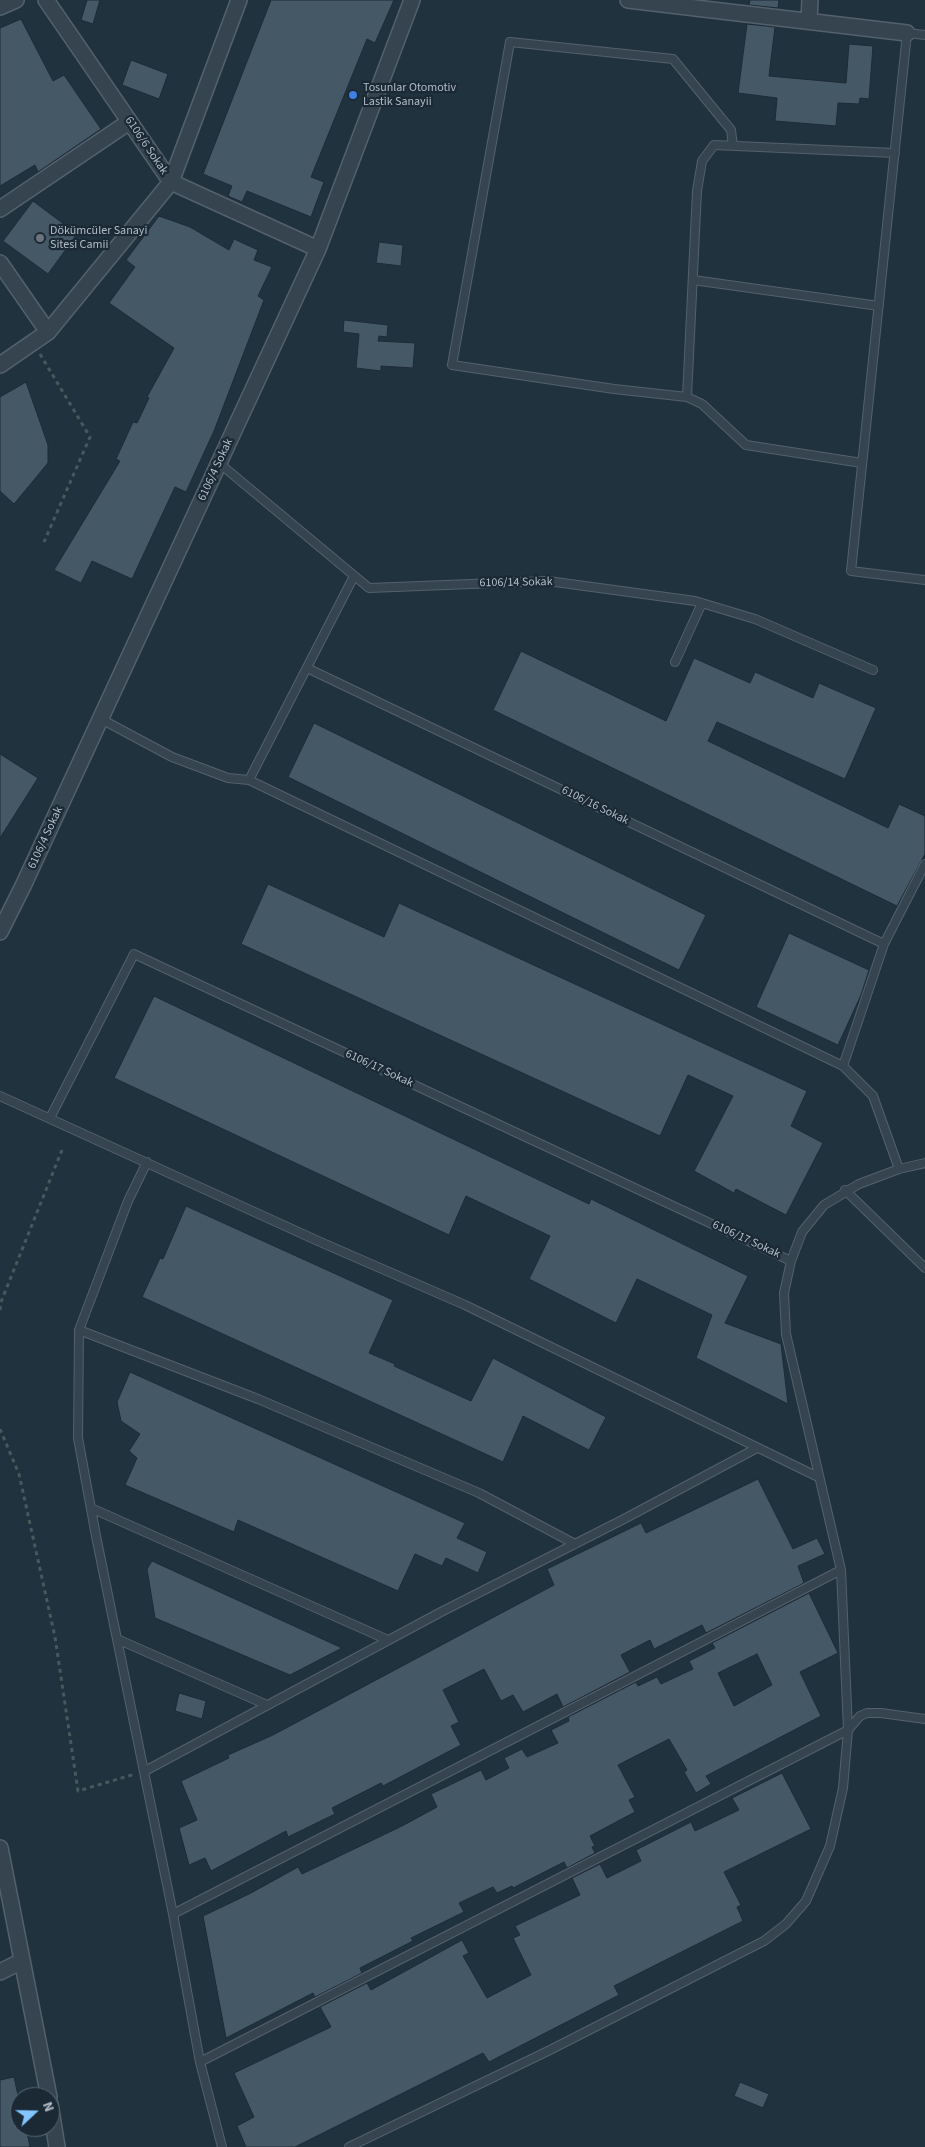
<!DOCTYPE html>
<html>
<head>
<meta charset="utf-8">
<style>
  body { margin:0 }
  #map { position:relative; width:925px; height:2147px; overflow:hidden; background:#21323f; font-family:"Source Sans 3",sans-serif }
  canvas { display:block }
  .north { position:absolute; left:10px; top:2087px; width:50px; height:50px; box-sizing:border-box; background:#1b2934; border:1px solid #576570; border-radius:50%; rotate:69deg; font-size:14px; font-weight:700; line-height:20px; text-align:center; color:#b1beca }
  .north::after { content:''; display:block; margin:auto; width:18px; height:22px; background:#82c4ff; clip-path:polygon(50% 0,100% 100%,50% 72%,0 100%) }
</style>
</head>
<body>
<div id="map">
<canvas width="925" height="2147"></canvas>
<div class="north">N</div>
</div>
<script>
const g = document.querySelector('canvas').getContext('2d');
g.lineJoin = 'round';
function paint(path, color) { g.fillStyle = color; g.fill(path, 'evenodd'); }
const shape = rows => new Path2D(rows.map(r => 'M' + r).join(''));
function stroke(path, color, width, dash) { g.strokeStyle = color; g.lineWidth = width; g.lineCap = dash ? 'butt' : 'round'; g.setLineDash(dash || []); g.stroke(path); }
function drawText(font, color, halo, rows, align = 'center') {
  g.font = font + ' "Source Sans 3",sans-serif'; g.lineWidth = 4.5; g.setLineDash([]); g.textBaseline = 'middle'; g.strokeStyle = halo; g.fillStyle = color; for (const [text, x, y, turn = 0] of rows) {
    g.save(); g.translate(x, y); g.rotate((+turn || 0) * Math.PI / 180); g.textAlign = isNaN(turn) ? turn : align; if (halo) g.strokeText(text, 0, 0); g.fillText(text, 0, 0); g.restore();
  }
}
const building = shape([
  [87,0,100,0,93,24,81,20,87,0],
  [271,0,394,0,375,43,367,39,311,177,324,182,311,217,247,191,242,202,228,196,232,186,203,174,271,0],
  [750,0,779,0,778,8,749,5,750,0],
  [21,19,53,81,64,75,101,129,38,172,35,165,0,186,0,28,21,19],
  [747,24,775,27,769,76,846,83,849,44,873,46,869,99,860,98,859,104,838,103,836,126,775,121,777,98,738,93,747,24],
  [131,60,168,74,159,99,122,85,131,60],
  [33,201,77,234,48,274,3,241,33,201],
  [159,216,190,227,229,250,234,239,258,250,254,260,272,267,258,296,264,300,214,431,186,492,175,487,132,579,92,561,81,583,54,570,120,461,116,459,133,422,137,423,149,398,147,397,174,348,109,303,135,267,126,260,159,216],
  [379,242,403,245,401,266,376,263,379,242],
  [344,320,388,325,387,337,379,336,378,341,415,343,413,368,381,366,381,371,356,368,359,334,343,332,344,320],
  [26,382,48,445,48,463,14,504,0,491,0,397,26,382],
  [521,651,666,721,694,658,750,683,755,672,813,698,819,683,876,708,845,779,717,722,708,741,888,828,899,804,925,816,925,854,897,906,493,710,521,651],
  [314,723,706,915,679,970,288,777,314,723],
  [0,754,38,778,0,838,0,754],
  [268,884,384,937,399,903,807,1091,791,1126,823,1143,786,1215,736,1189,734,1193,694,1171,733,1096,688,1075,660,1136,241,944,268,884],
  [789,933,869,970,861,995,838,1045,756,1007,789,933],
  [154,996,589,1204,591,1199,748,1276,725,1323,781,1344,788,1404,696,1358,712,1315,637,1279,616,1323,529,1279,550,1236,466,1196,449,1235,114,1078,154,996],
  [186,1206,393,1300,369,1353,395,1364,394,1366,471,1401,493,1358,606,1417,589,1450,523,1416,503,1462,142,1297,160,1258,163,1259,186,1206],
  [130,1372,465,1523,457,1538,487,1552,478,1573,446,1558,442,1566,415,1554,398,1591,238,1520,234,1532,125,1485,137,1458,129,1451,140,1434,121,1421,117,1402,130,1372],
  [758,1479,793,1549,817,1538,825,1554,798,1566,804,1583,706,1633,702,1625,654,1649,650,1640,621,1655,630,1672,563,1707,557,1694,523,1712,513,1695,501,1701,484,1669,443,1690,459,1722,451,1726,461,1745,383,1786,381,1783,332,1808,335,1814,288,1837,286,1831,211,1871,205,1858,189,1865,179,1828,197,1820,181,1781,229,1758,228,1755,273,1735,554,1585,547,1569,641,1523,646,1533,758,1479],
  [152,1561,342,1648,290,1675,155,1618,147,1569,152,1561],
  [809,1593,838,1653,800,1672,821,1716,706,1776,711,1784,696,1793,684,1772,687,1770,669,1739,618,1765,635,1797,629,1800,635,1812,590,1836,595,1846,592,1847,595,1853,567,1868,564,1862,513,1888,512,1886,497,1893,493,1887,459,1903,464,1912,411,1938,413,1941,360,1968,362,1973,315,1997,313,1993,226,2038,203,1916,251,1893,298,1867,302,1874,402,1826,437,1807,431,1794,481,1770,486,1780,509,1768,504,1758,522,1749,527,1757,558,1743,551,1730,569,1721,568,1717,636,1682,638,1686,657,1677,661,1684,693,1669,689,1661,715,1648,712,1643,809,1593],
  [757,1654,772,1685,734,1706,718,1673,757,1654],
  [179,1693,206,1701,202,1719,175,1711,179,1693],
  [782,1773,811,1829,724,1872,741,1905,737,1907,743,1921,614,1986,619,1995,489,2062,483,2053,295,2147,246,2147,237,2126,254,2117,234,2073,331,2027,320,2007,367,1983,371,1990,462,1940,469,1953,463,1956,487,1998,531,1975,513,1938,520,1935,515,1926,580,1895,572,1878,600,1864,607,1878,641,1861,636,1850,691,1822,695,1831,739,1810,732,1798,782,1773],
  [14,2077,20,2104,20,2127,26,2127,30,2147,0,2147,0,2080,14,2077],
  [740,2082,769,2094,763,2108,734,2096,740,2082]
]);
paint(building, '#455866');
stroke(building, '#1d2b36', 1);
const service = shape([
  [925,35,907,33,851,571,925,580],
  [733,146,731,130,673,59,510,42,452,365,614,389,687,397,702,404,746,445,862,463],
  [693,280,879,306],
  [687,397,697,191,702,161,714,145,895,153],
  [219,463,369,588,548,581,695,601,755,619,873,670],
  [354,576,249,780,843,1066,873,1096,899,1169],
  [675,662,702,603],
  [307,668,884,944],
  [101,719,172,757,228,778,249,780],
  [843,1066,884,944,925,864],
  [0,1096,318,1241,465,1305,818,1477],
  [50,1118,134,954,791,1261],
  [147,1162,128,1201,79,1330,78,1438,96,1536,173,1914,200,2062,222,2147],
  [845,1190,925,1268],
  [79,1330,258,1399,479,1493,575,1544],
  [91,1508,388,1640],
  [117,1639,267,1705],
  [145,1771,441,1612,624,1519,757,1448],
  [173,1914,841,1570],
  [200,2062,848,1730,860,1716,867,1713,881,1713,925,1719],
  [349,2147,548,2051,764,1941,786,1924,806,1901,830,1846,843,1788,848,1730,841,1570,786,1334,784,1293,791,1261,802,1232,824,1205,859,1184,899,1169,925,1163]
]);
const minor = shape([
  [46,0,171,182,318,249],
  [628,0,907,33],
  [0,7,16,0],
  [809,21,810,0],
  [0,209,129,122],
  [0,263,48,332],
  [0,365,48,332,171,182,239,0],
  [0,932,23,886,318,249,412,0],
  [0,1848,49,2097],
  [0,1972,22,1961],
  [50,2104,57,2147]
]);
stroke(service, '#54616d', 10);
stroke(minor, '#54616d', 18);
stroke(shape([
  [40,354,90,437,44,542],
  [0,1310,1,1302,62,1150],
  [0,1429,19,1474,55,1637,78,1791,135,1774]
]), '#415c5b', 3, [4, 4]);
stroke(service, '#36444f', 8);
stroke(minor, '#36444f', 15);
for (const [x, y, r, color] of [
  [353,95,5,"#3f7fe0"],
  [40,238,5,"#6b7280"]
]) { const dot = new Path2D(); dot.arc(x, y, r, 0, 2 * Math.PI); g.fillStyle = color; g.fill(dot); stroke(dot, '#1b2934', 2); }
drawText('12px', '#b1beca', '#1b2934', [
  ["Tosunlar Otomotiv",363,88],
  ["Lastik Sanayii",363,102],
  ["Dökümcüler Sanayi",50,231],
  ["Sitesi Camii",50,245]
], 'left');
drawText('12px', '#b1beca', '#1b2934', [
  ["6106/6 Sokak",146,146,56],
  ["6106/4 Sokak",216,470,-65],
  ["6106/14 Sokak",516,583,-1],
  ["6106/16 Sokak",595,806,26],
  ["6106/4 Sokak",46,838,-65],
  ["6106/17 Sokak",379,1069,25],
  ["6106/17 Sokak",746,1240,25]
]);
</script>
</body>
</html>
